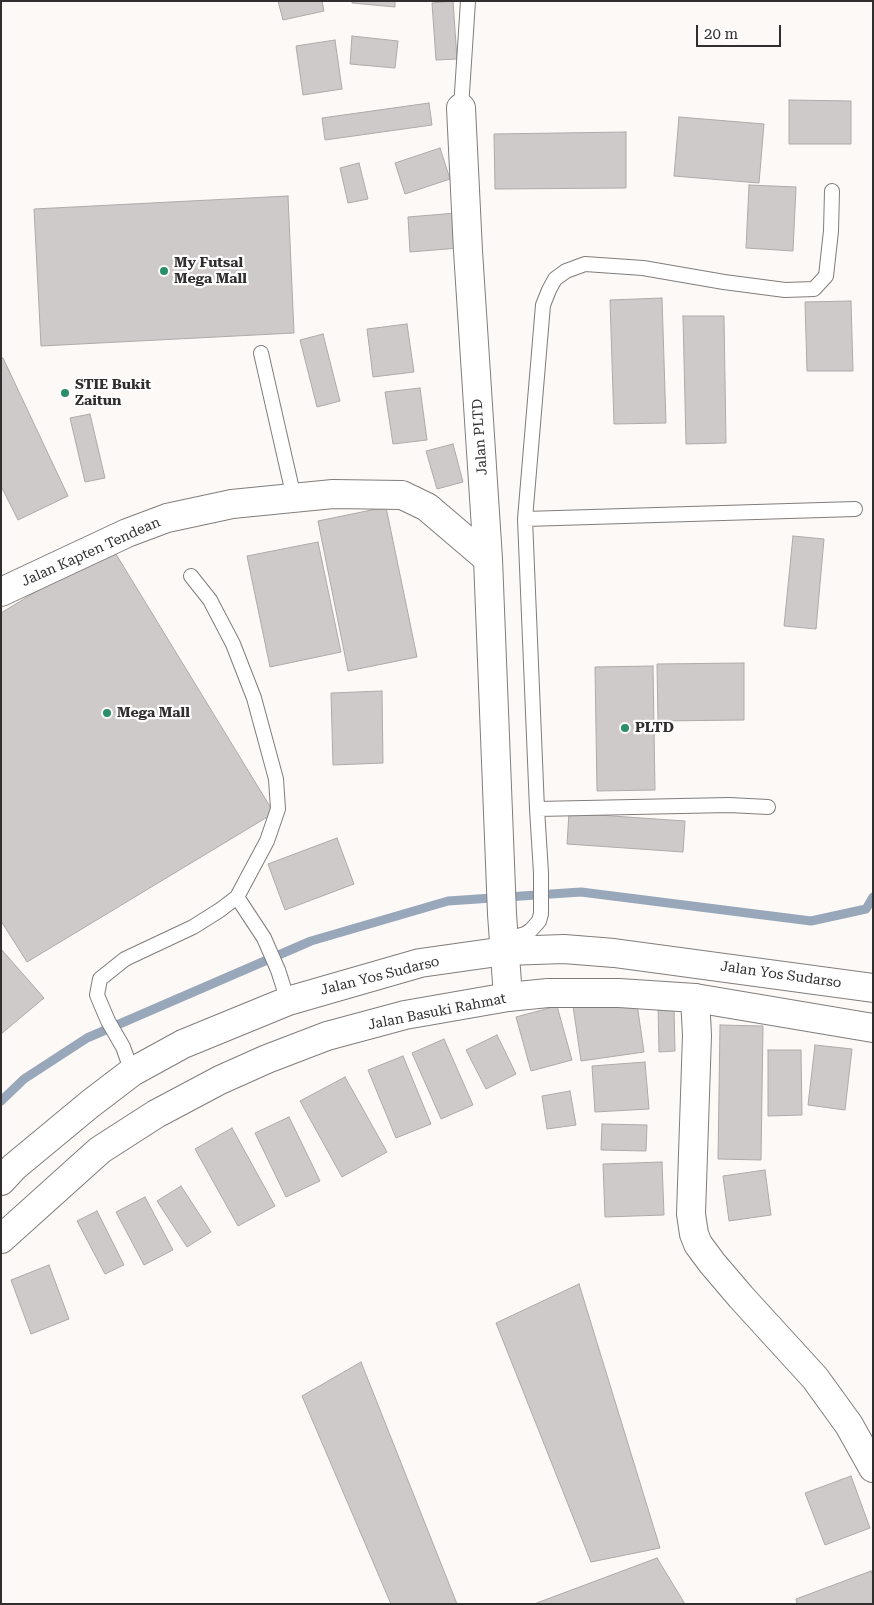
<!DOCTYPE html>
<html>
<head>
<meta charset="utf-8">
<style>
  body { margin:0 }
  #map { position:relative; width:874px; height:1605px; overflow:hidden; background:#fdf9f7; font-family:"Roboto Serif",serif }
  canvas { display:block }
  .frame { position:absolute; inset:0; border:2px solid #302e2e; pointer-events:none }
  .scale { position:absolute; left:696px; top:25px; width:85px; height:22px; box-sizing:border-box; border:2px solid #302e2e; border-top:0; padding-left:6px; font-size:15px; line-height:18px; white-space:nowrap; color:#302e2e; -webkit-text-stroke:4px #fff; paint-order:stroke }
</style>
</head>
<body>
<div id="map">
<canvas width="874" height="1605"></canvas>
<div class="frame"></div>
<div class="scale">20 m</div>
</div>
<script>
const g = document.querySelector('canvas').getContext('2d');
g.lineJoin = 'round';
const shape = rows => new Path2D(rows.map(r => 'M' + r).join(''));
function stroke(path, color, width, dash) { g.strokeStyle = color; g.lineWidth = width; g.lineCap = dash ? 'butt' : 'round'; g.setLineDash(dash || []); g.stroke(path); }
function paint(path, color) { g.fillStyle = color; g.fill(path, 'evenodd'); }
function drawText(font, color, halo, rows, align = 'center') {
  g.font = font + ' "Roboto Serif",serif'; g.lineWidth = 4.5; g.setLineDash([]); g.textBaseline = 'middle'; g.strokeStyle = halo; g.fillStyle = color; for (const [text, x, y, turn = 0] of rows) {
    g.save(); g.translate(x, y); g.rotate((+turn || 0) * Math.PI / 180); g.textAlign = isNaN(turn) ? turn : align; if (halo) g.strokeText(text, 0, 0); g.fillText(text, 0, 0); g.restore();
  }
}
stroke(shape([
  [1,1101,24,1079,87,1038,311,941,448,901,581,892,811,921,866,909,873,897]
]), '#98a7b9', 9);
const building = shape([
  [278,1,322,1,324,11,283,20,278,1],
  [352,1,395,1,395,7,352,3,352,1],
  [453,1,457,59,436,60,432,3,453,1],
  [352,36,398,41,395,68,350,64,352,36],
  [335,40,342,89,303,95,296,46,335,40],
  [789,100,851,101,851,144,789,144,789,100],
  [429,103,432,125,325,140,322,118,429,103],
  [679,117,764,124,759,183,674,176,679,117],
  [626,132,626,188,495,189,494,134,626,132],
  [440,148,450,179,405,194,395,163,440,148],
  [359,163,368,199,348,203,340,168,359,163],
  [749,185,796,187,793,251,746,248,749,185],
  [288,196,294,333,41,346,34,209,288,196],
  [456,213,459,248,410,252,408,217,456,213],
  [662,298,666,423,614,424,610,300,662,298],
  [851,301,853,371,807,371,805,302,851,301],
  [683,316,724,316,726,443,686,444,683,316],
  [407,324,414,372,373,377,367,329,407,324],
  [323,334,340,401,317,407,300,340,323,334],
  [1,358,3,358,68,496,18,520,1,486,1,358],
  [420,388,427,440,393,444,385,392,420,388],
  [90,414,105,478,85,482,70,418,90,414],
  [453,444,463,482,437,489,426,451,453,444],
  [386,507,417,657,348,671,318,521,386,507],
  [793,536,824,539,816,629,784,626,793,536],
  [318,542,341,652,270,667,247,556,318,542],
  [111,546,274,813,27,962,1,921,1,613,111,546],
  [744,663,744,720,658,721,657,664,744,663],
  [653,666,655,790,597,791,595,667,653,666],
  [382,691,383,763,333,765,331,693,382,691],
  [569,813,685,821,683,852,567,844,569,813],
  [337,838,354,884,285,910,268,864,337,838],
  [1,949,44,998,1,1034,1,949],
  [636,997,644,1052,581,1061,573,1006,636,997],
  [557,1006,572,1060,531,1071,516,1017,557,1006],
  [658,1006,674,1006,675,1051,659,1052,658,1006],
  [720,1025,763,1026,761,1160,718,1159,720,1025],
  [497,1035,516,1074,486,1089,466,1050,497,1035],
  [444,1039,473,1105,441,1119,412,1053,444,1039],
  [815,1045,852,1049,845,1110,808,1105,815,1045],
  [768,1050,801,1050,802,1115,768,1116,768,1050],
  [403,1056,431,1124,396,1138,368,1070,403,1056],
  [645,1062,649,1109,595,1112,592,1066,645,1062],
  [345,1077,387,1152,342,1177,300,1101,345,1077],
  [570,1091,576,1125,547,1129,542,1096,570,1091],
  [289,1117,320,1181,286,1197,255,1133,289,1117],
  [602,1124,647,1125,646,1151,601,1150,602,1124],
  [232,1128,275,1206,238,1226,195,1149,232,1128],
  [662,1162,664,1215,605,1217,603,1164,662,1162],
  [765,1170,771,1215,729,1221,723,1176,765,1170],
  [181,1186,211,1232,187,1247,157,1201,181,1186],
  [145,1197,173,1250,144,1265,116,1212,145,1197],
  [97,1211,124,1265,105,1274,77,1221,97,1211],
  [49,1265,69,1319,31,1334,11,1280,49,1265],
  [579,1284,660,1548,591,1562,496,1323,579,1284],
  [361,1362,457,1604,391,1604,302,1396,361,1362],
  [851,1476,870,1528,825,1545,805,1493,851,1476],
  [657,1558,685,1604,534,1604,657,1558],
  [871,1571,873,1576,873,1604,797,1604,796,1599,871,1571]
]);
paint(building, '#cecac9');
stroke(building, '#aeaaa8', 1);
const lane = shape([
  [461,108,468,1],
  [261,353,294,498],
  [525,519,855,509],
  [537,809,729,805,768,807],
  [237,897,264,938,278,970,288,1001],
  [504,940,525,934,531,930,539,921,541,914,541,873,537,809,525,519,543,305,549,290,555,279,566,271,585,264,643,268,724,282,785,290,814,289,826,276,831,231,832,191],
  [132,1072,123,1047,108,1021,97,995,100,979,125,959,193,927,220,910,237,897,267,841,278,809,276,779,254,698,233,644,210,600,191,576]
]);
const street = shape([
  [461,108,468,251,488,559,502,914,508,997],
  [1,592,127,533,167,518,232,504,333,494,402,495,427,507,488,559],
  [695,998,697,1035,691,1214,694,1234,698,1244,712,1263,741,1297,815,1378,849,1425,873,1468]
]);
const highway = shape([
  [1,1181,14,1167,90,1104,132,1072,183,1044,288,1001,420,963,505,951,564,949,614,953,873,988],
  [1,1239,100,1150,156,1114,220,1080,267,1059,327,1036,405,1015,508,997,548,993,619,993,695,998,873,1028]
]);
stroke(lane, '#807d7b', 16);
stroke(street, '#807d7b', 30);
stroke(highway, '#807d7b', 30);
stroke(lane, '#fff', 14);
stroke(street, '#fff', 28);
stroke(highway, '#fff', 28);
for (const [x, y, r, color] of [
  [164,271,5,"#298f6b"],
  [65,393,5,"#298f6b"],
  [107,713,5,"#298f6b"],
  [625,728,5,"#298f6b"]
]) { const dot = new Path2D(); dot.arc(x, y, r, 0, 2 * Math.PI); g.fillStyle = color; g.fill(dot); stroke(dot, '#fff', 2); }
drawText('bold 14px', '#302e2e', '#fff', [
  ["My Futsal",174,263],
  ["Mega Mall",174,279],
  ["STIE Bukit",75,385],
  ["Zaitun",75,401],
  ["Mega Mall",117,713],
  ["PLTD",635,728]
], 'left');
drawText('14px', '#302e2e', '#fff', [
  ["Jalan PLTD",480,437,-94],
  ["Jalan Kapten Tendean",91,552,-24],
  ["Jalan Yos Sudarso",781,975,8],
  ["Jalan Yos Sudarso",380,976,-14],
  ["Jalan Basuki Rahmat",437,1012,-11]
]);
</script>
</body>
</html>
